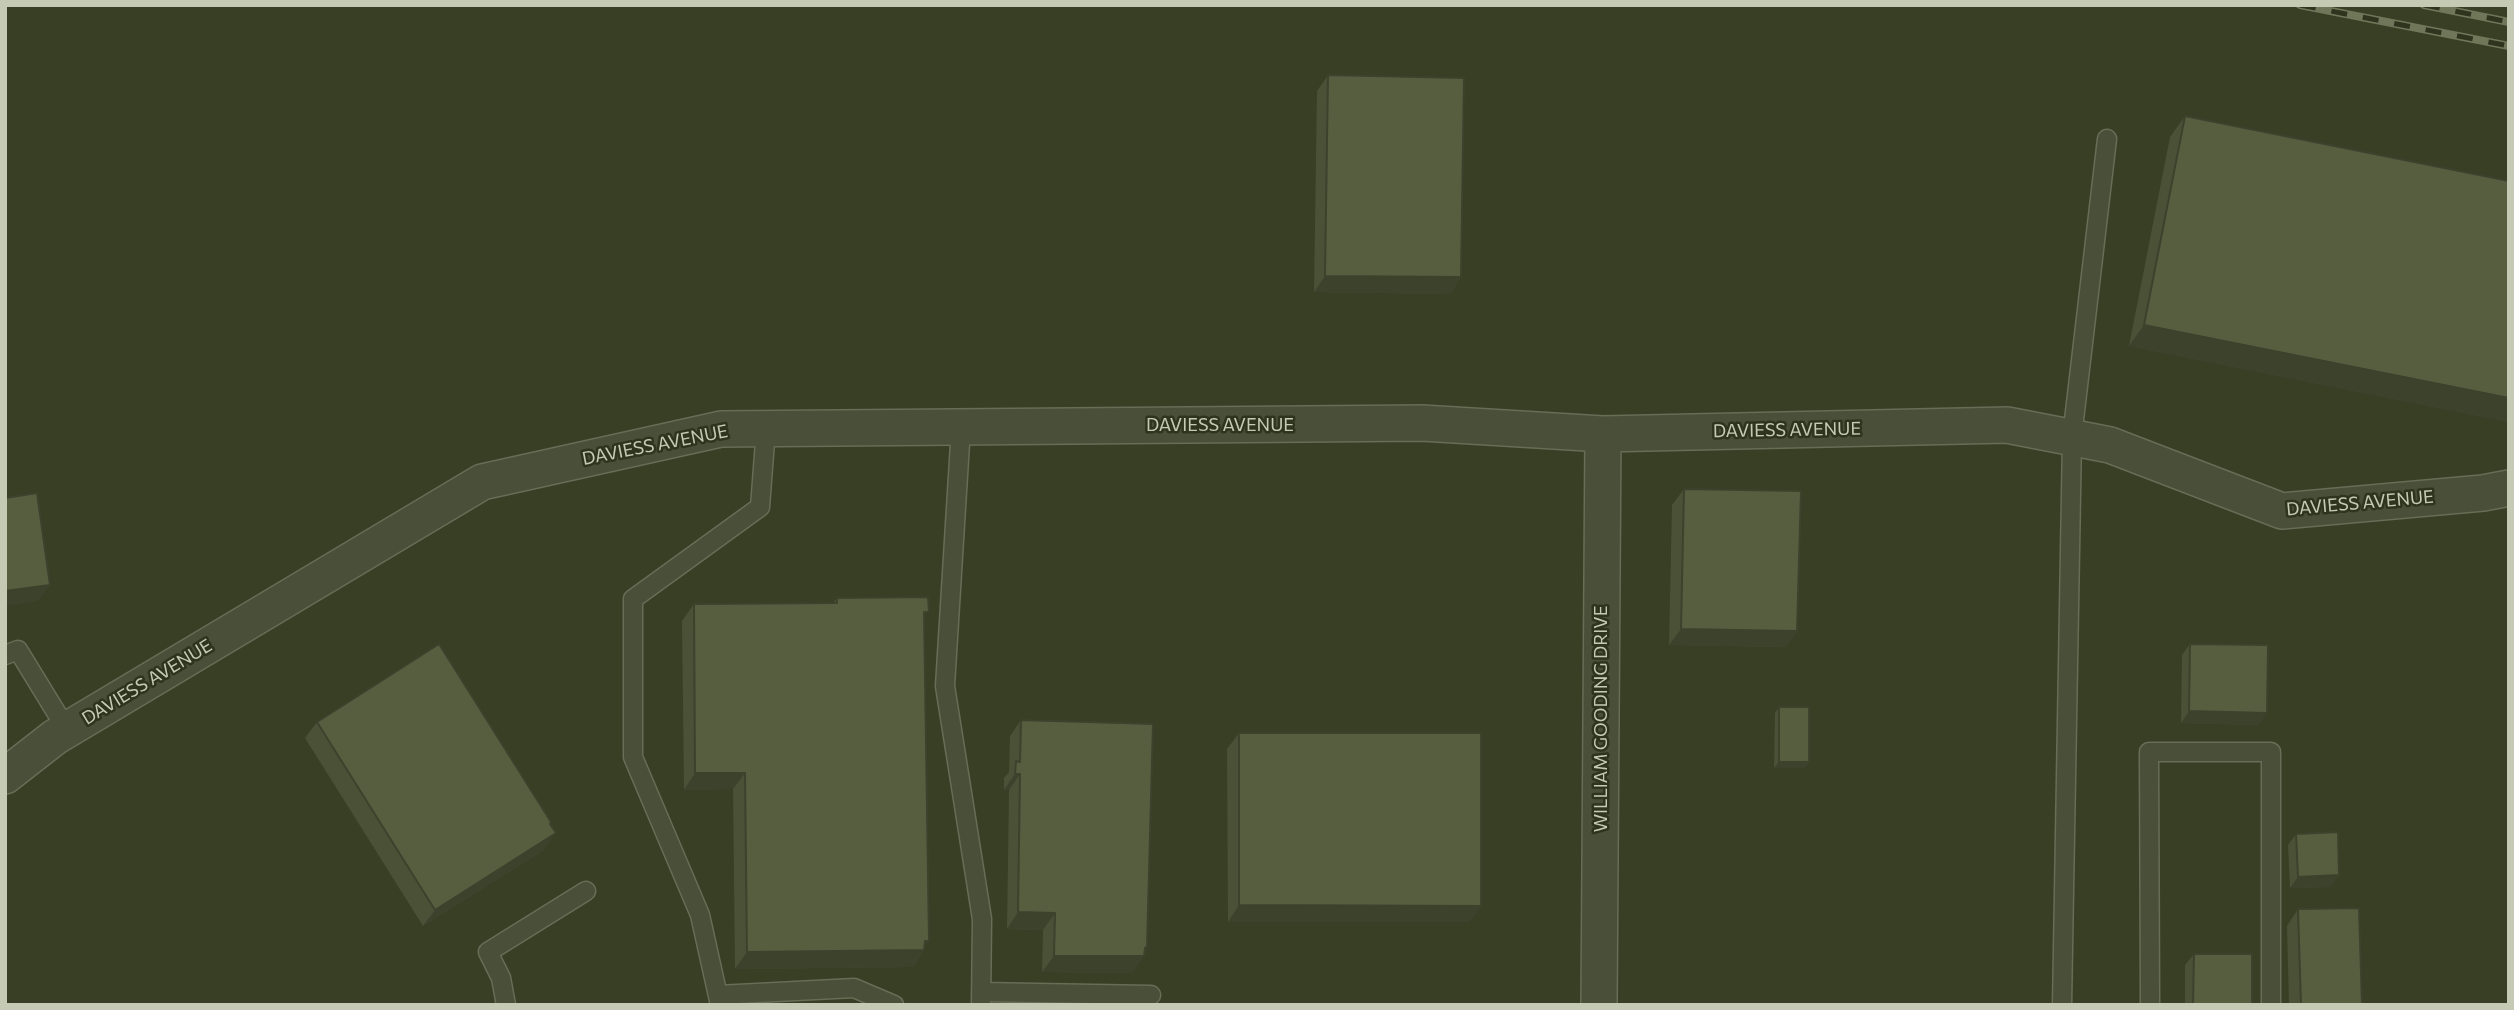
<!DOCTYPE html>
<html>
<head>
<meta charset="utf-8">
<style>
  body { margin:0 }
  #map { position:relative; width:2514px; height:1010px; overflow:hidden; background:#383f24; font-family:Commissioner,sans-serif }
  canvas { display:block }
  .frame { position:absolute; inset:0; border:7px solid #c4cab4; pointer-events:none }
</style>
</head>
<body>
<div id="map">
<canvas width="2514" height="1010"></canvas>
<div class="frame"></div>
</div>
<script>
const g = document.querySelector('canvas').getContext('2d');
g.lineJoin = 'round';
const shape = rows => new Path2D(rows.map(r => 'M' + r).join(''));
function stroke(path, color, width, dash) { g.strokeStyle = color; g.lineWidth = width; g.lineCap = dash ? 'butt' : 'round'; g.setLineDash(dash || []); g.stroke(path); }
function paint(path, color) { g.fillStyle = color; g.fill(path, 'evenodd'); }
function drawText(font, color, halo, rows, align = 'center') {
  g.font = font + ' Commissioner,sans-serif'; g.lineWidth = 5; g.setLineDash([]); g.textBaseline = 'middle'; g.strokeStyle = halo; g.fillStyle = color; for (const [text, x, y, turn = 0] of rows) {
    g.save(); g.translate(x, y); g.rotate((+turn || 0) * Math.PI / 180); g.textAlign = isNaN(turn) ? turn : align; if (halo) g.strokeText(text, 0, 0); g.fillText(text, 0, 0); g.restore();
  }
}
const service = shape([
  [961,427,945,686,982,919,981,1005],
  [5,655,18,650,67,730],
  [981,992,1151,995],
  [718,995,854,988,894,1005],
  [506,1005,501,978,488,952,586,891],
  [720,1005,700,915,633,757,633,599,760,507,766,428],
  [2062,1005,2072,437,2107,139],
  [2150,1005,2149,752,2271,752,2271,1005]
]);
const minor = shape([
  [5,776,55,737,482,482,721,429,1422,423,1603,434,2007,425,2110,445,2282,511,2483,493,2509,488],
  [1599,1005,1603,434]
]);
stroke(service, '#676d56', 21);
stroke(minor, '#676d56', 38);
stroke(service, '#494f38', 18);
stroke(minor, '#494f38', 35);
const rail = shape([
  [2300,5,2509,46],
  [2424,5,2509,22]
]);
stroke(rail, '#6f765a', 8);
stroke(rail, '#2e341d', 5, [16]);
paint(shape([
  [1328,75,1461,277,1450,294,1314,292,1317,91],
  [2185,116,2509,181,2509,422,2129,346,2170,137],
  [1684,489,1797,631,1786,647,1669,645,1672,505],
  [837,598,924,618,924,950,913,967,735,969,733,789,684,790,682,621,694,604,833,603],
  [2190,644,2259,725,2181,723,2182,655],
  [1779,707,1809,762,1804,768,1774,768,1775,713],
  [1021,720,1147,947,1133,973,1042,972,1043,930,1007,929,1009,790,1004,790,1004,778,1009,772,1010,736],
  [317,722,550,824,544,850,423,926,305,738],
  [1239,733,1481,906,1469,922,1228,922,1227,749],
  [2296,834,2331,887,2290,888,2288,845],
  [2298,909,2362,1005,2289,1005,2287,926],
  [2194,954,2252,1005,2185,1005,2185,965]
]), '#4b5137');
paint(shape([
  [1325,276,1461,277,1450,294,1314,292],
  [2144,325,2509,398,2509,422,2129,346],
  [50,585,38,601,5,606,5,591],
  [1681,629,1797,631,1786,647,1669,645],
  [2189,711,2267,713,2259,725,2181,723],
  [1779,762,1809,762,1804,768,1774,768],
  [695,773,745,773,733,789,684,790],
  [1015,774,1020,774,1009,790,1004,790],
  [556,833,544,850,423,926,435,910],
  [2339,875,2331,887,2290,888,2298,877],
  [1239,905,1481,906,1469,922,1228,922],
  [1018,912,1055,913,1043,930,1007,929],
  [929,941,922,950,924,950,913,967,735,969,747,952],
  [1147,947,1141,956,1144,956,1133,973,1042,972,1054,956]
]), '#3d422d');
const building = shape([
  [1328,75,1464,78,1461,277,1325,276,1328,75],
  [2185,116,2509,181,2509,398,2144,325,2185,116],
  [1684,489,1801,491,1797,631,1681,629,1684,489],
  [37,493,50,585,5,591,5,498,37,493],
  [928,597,929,612,924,612,929,941,925,941,924,950,747,952,745,773,695,773,694,604,837,603,837,598,928,597],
  [439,644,551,822,550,824,556,833,435,910,317,722,439,644],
  [2190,644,2268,645,2267,713,2189,711,2190,644],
  [1779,707,1809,707,1809,762,1779,762,1779,707],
  [1021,720,1153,724,1147,947,1145,948,1144,956,1054,956,1055,913,1018,912,1020,774,1015,774,1016,761,1020,762,1021,720],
  [1239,733,1481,733,1481,906,1239,905,1239,733],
  [2338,832,2339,875,2298,877,2296,834,2338,832],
  [2359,908,2362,1005,2301,1005,2298,909,2359,908],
  [2194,954,2252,954,2252,1005,2193,1005,2194,954]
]);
paint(building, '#575e40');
stroke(building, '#3d422d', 2);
drawText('18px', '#c4cab4', '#2e341d', [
  ["DAVIESS AVENUE",1220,425],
  ["DAVIESS AVENUE",1787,430,-1],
  ["DAVIESS AVENUE",655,445,-11],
  ["DAVIESS AVENUE",2360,503,-5],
  ["DAVIESS AVENUE",147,682,-31],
  ["WILLIAM GOODING DRIVE",1601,719,-90]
]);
</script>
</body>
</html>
